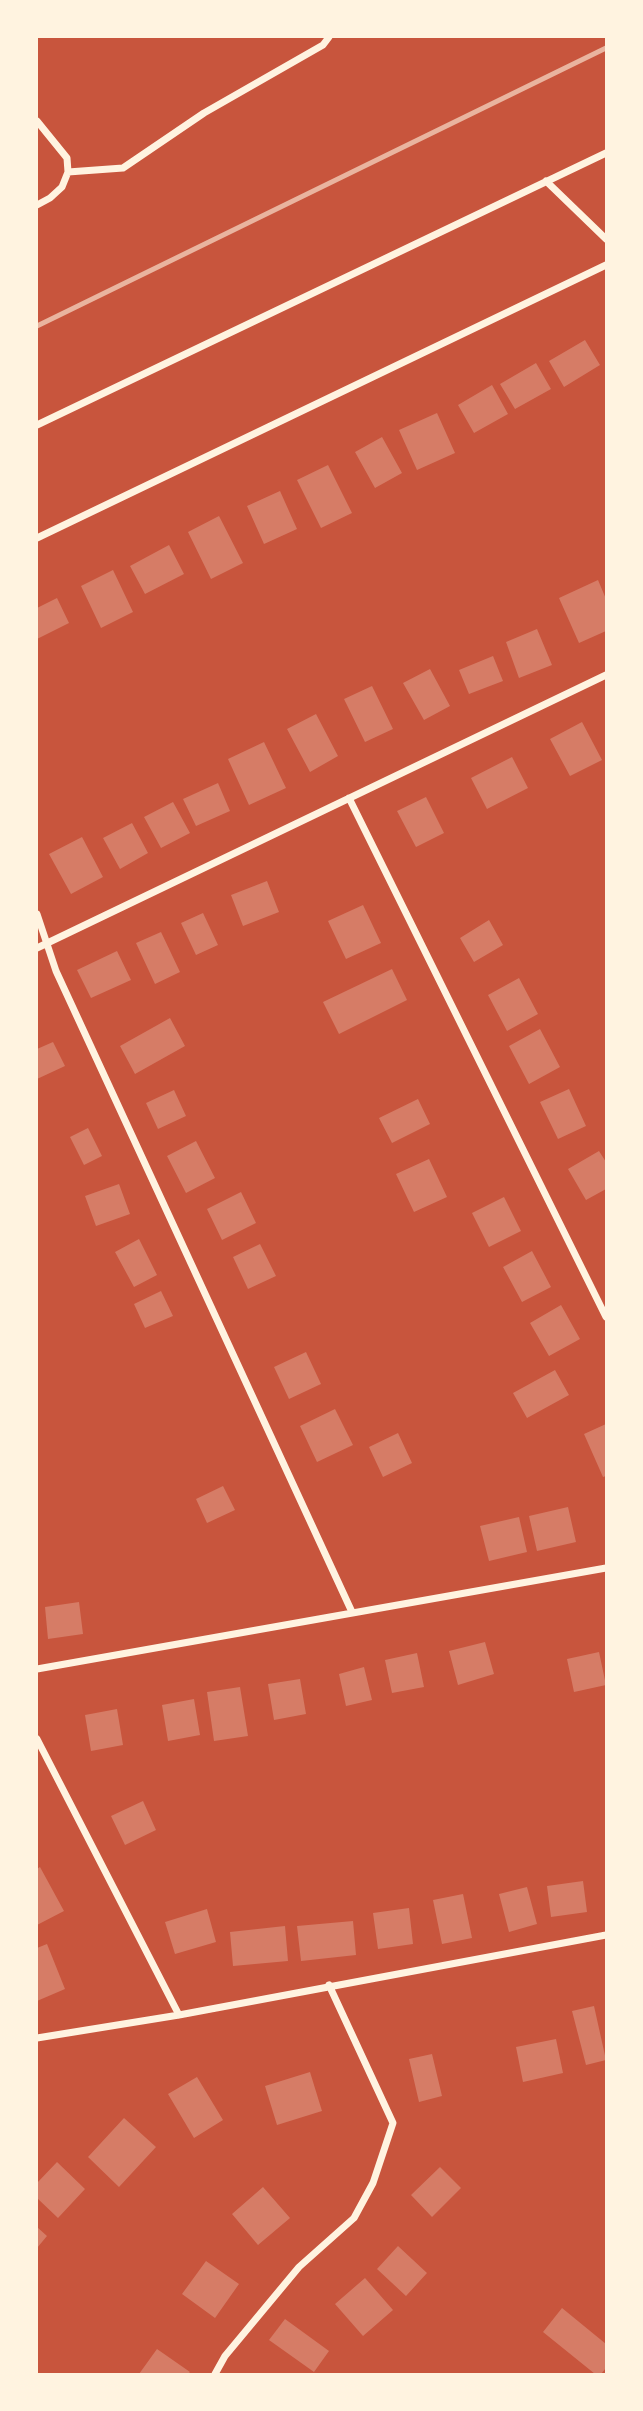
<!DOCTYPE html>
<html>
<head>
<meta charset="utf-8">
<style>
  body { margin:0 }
  #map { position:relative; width:643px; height:2411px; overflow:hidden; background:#c8553d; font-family:"IBM Plex Serif",serif }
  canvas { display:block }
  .frame { position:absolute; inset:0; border:38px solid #fff3e0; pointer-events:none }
</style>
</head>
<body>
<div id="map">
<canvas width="643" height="2411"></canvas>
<div class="frame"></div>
</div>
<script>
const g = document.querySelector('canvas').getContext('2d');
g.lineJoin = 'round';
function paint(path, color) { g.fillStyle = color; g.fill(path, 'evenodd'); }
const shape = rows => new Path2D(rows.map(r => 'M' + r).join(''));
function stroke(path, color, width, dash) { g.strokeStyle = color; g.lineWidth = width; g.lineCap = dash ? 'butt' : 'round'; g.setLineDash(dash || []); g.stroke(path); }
paint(shape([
  [585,340,600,365,564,387,549,361],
  [536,363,551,389,515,409,500,384],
  [492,385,508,414,474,433,458,405],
  [437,413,455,453,417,470,399,430],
  [382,437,402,473,375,488,355,452],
  [328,465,352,513,321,528,297,480],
  [280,491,297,529,264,544,247,506],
  [219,516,243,563,211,579,188,532],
  [169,545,184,574,145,594,130,566],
  [113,570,133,612,101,628,81,586],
  [598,580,606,599,606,631,579,643,559,598],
  [57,598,69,623,37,639,37,608],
  [537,629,552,665,519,678,506,642],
  [493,656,503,681,469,694,459,670],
  [430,669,450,706,424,720,403,683],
  [372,686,393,729,365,742,344,699],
  [316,714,338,756,310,772,287,729],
  [582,722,602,760,570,776,550,739],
  [264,742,286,788,249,805,228,759],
  [512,757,528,788,487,809,471,778],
  [218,783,230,811,196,826,183,799],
  [426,797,444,833,416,847,397,811],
  [173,802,190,833,161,848,144,817],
  [132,823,148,853,120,869,103,838],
  [82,837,103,877,71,894,49,854],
  [267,881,279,912,243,926,231,895],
  [363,905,381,943,346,959,328,921],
  [203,913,218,945,196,955,181,923],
  [489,920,503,945,474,962,460,938],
  [161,932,180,972,155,984,136,943],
  [117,951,131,980,91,998,77,970],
  [392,969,407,1000,339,1034,323,1002],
  [519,978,538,1014,507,1031,488,995],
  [170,1018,185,1046,135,1074,120,1046],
  [540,1029,560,1067,529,1084,509,1046],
  [53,1042,65,1066,37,1079,37,1049],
  [569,1089,586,1126,558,1139,540,1102],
  [174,1090,186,1116,158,1129,146,1103],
  [418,1099,430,1124,392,1143,379,1118],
  [88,1128,102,1156,84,1165,70,1137],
  [196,1141,215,1178,186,1193,167,1156],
  [599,1151,606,1162,606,1189,586,1200,568,1169],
  [429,1159,447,1197,414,1212,396,1174],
  [119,1184,130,1214,96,1226,85,1196],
  [241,1192,256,1223,222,1240,207,1209],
  [504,1197,521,1231,489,1247,472,1213],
  [139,1239,157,1275,134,1287,115,1252],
  [260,1244,276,1276,248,1289,233,1257],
  [532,1251,551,1287,522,1302,503,1267],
  [161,1291,173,1316,145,1328,134,1304],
  [561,1305,580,1339,549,1356,530,1323],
  [306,1352,321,1384,289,1399,274,1367],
  [555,1370,569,1395,527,1418,513,1393],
  [335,1409,353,1445,317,1462,300,1426],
  [606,1424,606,1476,603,1477,584,1434],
  [398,1433,412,1463,383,1477,369,1447],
  [223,1486,235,1510,207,1523,196,1499],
  [568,1507,576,1542,537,1551,529,1516],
  [519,1517,527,1552,489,1561,480,1526],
  [79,1602,83,1634,48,1639,45,1607],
  [485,1642,494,1674,458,1685,449,1651],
  [599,1652,606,1685,574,1692,567,1659],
  [417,1653,424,1687,392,1693,385,1660],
  [364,1667,372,1700,346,1706,339,1674],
  [300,1679,306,1714,274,1720,268,1684],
  [240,1687,248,1736,214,1741,207,1692],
  [194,1699,200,1735,168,1741,162,1705],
  [117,1709,123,1745,91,1751,85,1715],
  [143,1801,156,1830,125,1845,111,1816],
  [40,1867,64,1911,37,1925,37,1869],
  [583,1881,587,1912,551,1917,547,1886],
  [527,1887,537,1924,509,1932,499,1894],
  [463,1894,472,1938,442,1944,433,1900],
  [409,1908,413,1944,378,1949,373,1913],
  [207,1909,216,1942,175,1954,165,1922],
  [353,1921,356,1955,301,1961,297,1926],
  [285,1926,288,1961,233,1966,230,1932],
  [47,1944,65,1989,37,2001,37,1948],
  [594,2006,606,2060,586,2065,572,2011],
  [556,2039,563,2073,523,2082,516,2047],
  [432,2054,442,2096,419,2102,409,2059],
  [310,2072,322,2111,277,2125,265,2086],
  [197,2077,223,2120,194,2138,168,2094],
  [124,2118,156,2147,119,2187,88,2157],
  [57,2162,85,2189,58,2218,37,2198,37,2183],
  [440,2167,461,2188,432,2217,411,2195],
  [263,2187,290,2218,258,2245,232,2214],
  [37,2227,47,2236,37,2248],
  [398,2246,427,2273,406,2296,377,2269],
  [206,2261,239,2284,215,2318,182,2294],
  [365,2278,393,2310,363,2336,335,2304],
  [562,2308,606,2344,606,2368,601,2374,595,2374,543,2332],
  [285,2319,329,2351,314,2372,269,2340],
  [157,2349,190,2372,188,2374,139,2374]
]), '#d67c66');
stroke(shape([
  [37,121,67,158,68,172,62,187,50,198,37,205],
  [68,172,123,168,204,113,323,45,329,37],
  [546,181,606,239],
  [37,425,606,153],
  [37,538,606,265],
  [349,798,606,1317],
  [37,914,56,971,352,1612],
  [37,948,606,675],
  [37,1669,606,1568],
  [37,1739,179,2015],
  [37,2038,179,2015,606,1935],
  [215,2374,225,2356,299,2267,354,2218,373,2183,393,2123,329,1985]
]), '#fff3e0', 7);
stroke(shape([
  [37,326,606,48]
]), '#e9b49f', 5);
</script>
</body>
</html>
